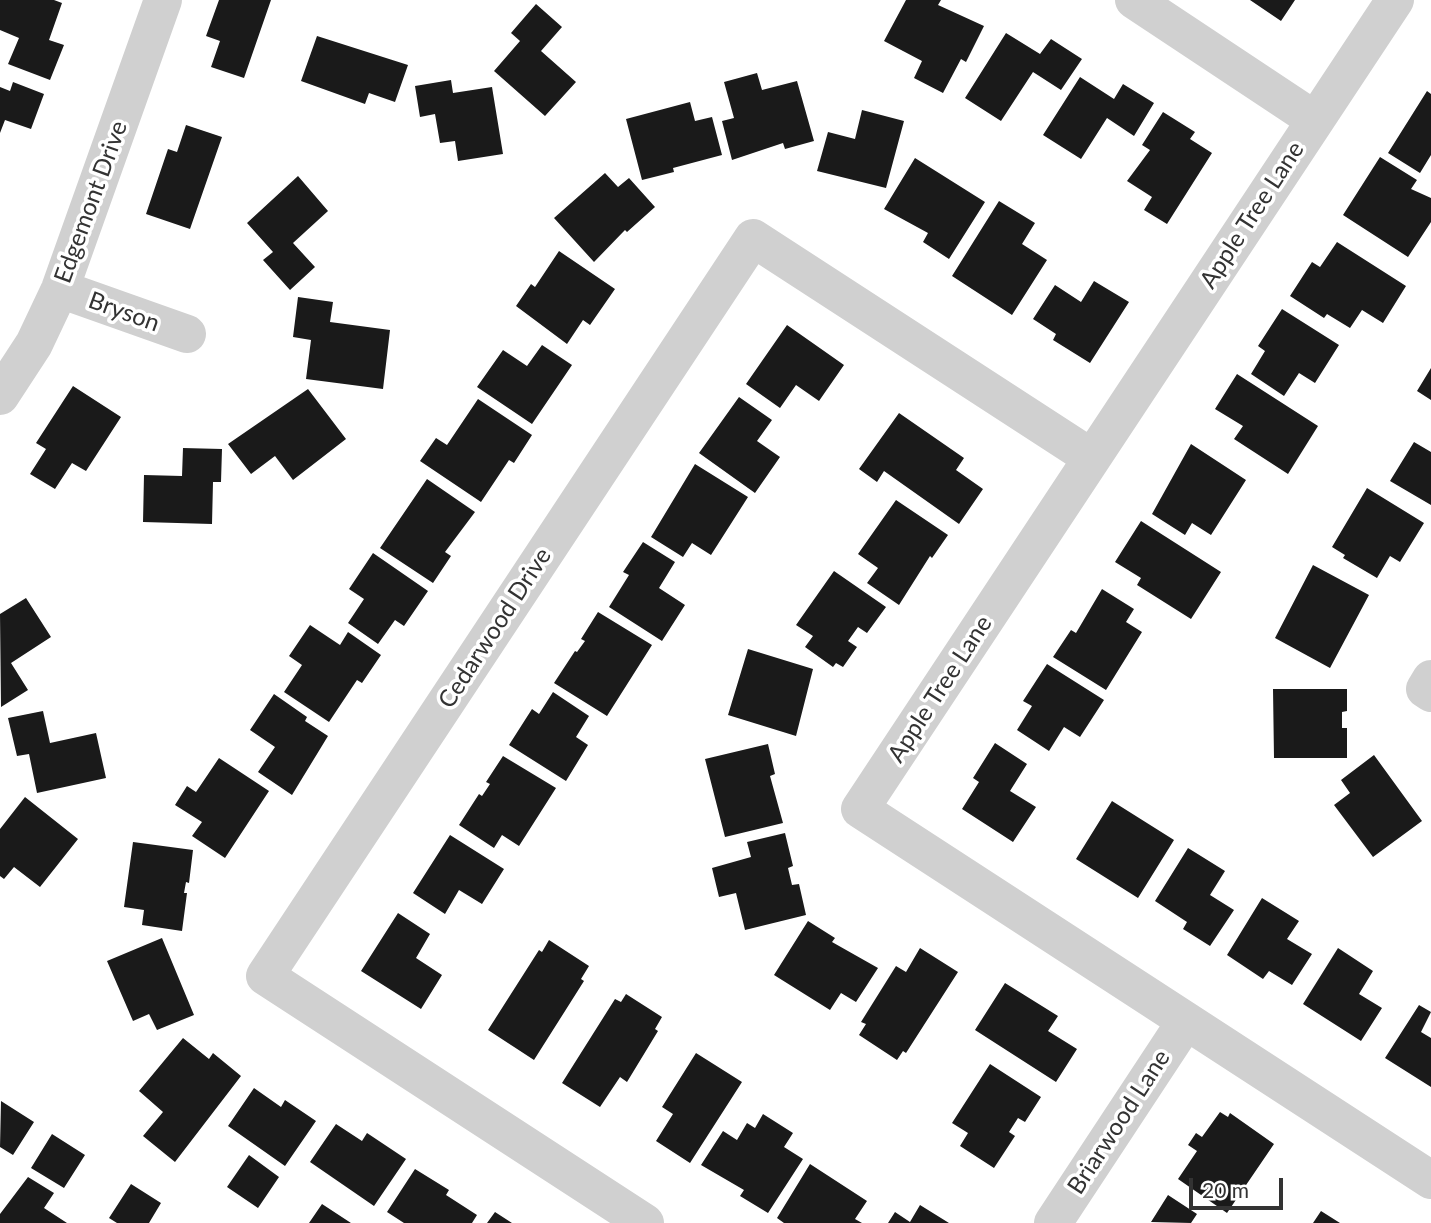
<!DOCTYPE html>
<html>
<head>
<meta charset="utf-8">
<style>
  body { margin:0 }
  #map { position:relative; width:1431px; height:1223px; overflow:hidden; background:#fff; font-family:Lato,sans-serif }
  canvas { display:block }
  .scale { position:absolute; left:1189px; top:1178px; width:94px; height:32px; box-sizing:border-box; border:4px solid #333; border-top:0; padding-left:9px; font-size:21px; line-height:24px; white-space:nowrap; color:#333; -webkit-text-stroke:5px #fff; paint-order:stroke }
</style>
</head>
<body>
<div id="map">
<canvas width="1431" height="1223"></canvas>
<div class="scale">20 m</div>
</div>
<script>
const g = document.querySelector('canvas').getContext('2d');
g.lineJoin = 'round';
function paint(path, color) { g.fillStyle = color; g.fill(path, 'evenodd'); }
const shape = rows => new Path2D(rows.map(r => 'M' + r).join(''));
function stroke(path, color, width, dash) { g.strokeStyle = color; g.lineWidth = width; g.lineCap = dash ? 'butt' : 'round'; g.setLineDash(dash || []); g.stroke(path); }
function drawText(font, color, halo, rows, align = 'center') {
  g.font = font + ' Lato,sans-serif'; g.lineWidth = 7; g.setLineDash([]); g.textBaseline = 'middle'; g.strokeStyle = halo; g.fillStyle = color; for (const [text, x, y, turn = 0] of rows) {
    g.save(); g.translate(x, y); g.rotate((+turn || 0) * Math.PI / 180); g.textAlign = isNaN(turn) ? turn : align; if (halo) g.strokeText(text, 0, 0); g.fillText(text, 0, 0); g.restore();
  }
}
paint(shape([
  [0,0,54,0,62,3,49,40,64,45,50,80,8,64,19,38,0,30],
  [219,0,271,0,244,78,211,67,220,41,206,36],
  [906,0,941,0,938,5,984,26,966,62,961,59,943,93,914,78,922,61,884,41],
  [1250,0,1295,0,1281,21],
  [536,4,562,27,541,51,576,82,545,116,494,71,520,41,511,33],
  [1006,33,1040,54,1051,39,1082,59,1061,90,1033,72,1001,121,965,98],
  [317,36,408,65,395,102,369,93,365,104,301,81],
  [757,73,762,90,797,81,814,141,785,149,783,143,732,160,722,121,734,118,724,82],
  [1080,77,1114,99,1123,84,1154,103,1134,136,1107,118,1081,159,1043,135],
  [451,80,453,93,492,87,503,154,458,161,455,141,440,143,435,114,420,117,415,86],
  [13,82,44,94,31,129,5,120,0,133,0,87,10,91],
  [1427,91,1431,94,1431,155,1420,173,1388,153],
  [690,102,695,121,712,117,722,155,673,168,674,172,642,180,626,119],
  [862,110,904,121,886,188,817,171,828,132,855,139],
  [1163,112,1195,132,1190,139,1212,153,1167,224,1144,210,1152,197,1127,181,1150,150,1142,145],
  [186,125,222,137,190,229,146,214,168,149,177,152],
  [1380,157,1417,180,1411,189,1431,198,1431,222,1408,257,1343,215],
  [915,158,985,202,949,259,923,242,928,233,884,209],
  [605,173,618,187,629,178,655,207,627,232,625,230,594,262,554,218],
  [298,176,328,211,293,243,315,267,290,290,263,260,273,252,247,223],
  [999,201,1035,223,1022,244,1047,260,1012,315,952,276],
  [1337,242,1406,286,1383,323,1362,310,1350,328,1327,314,1324,318,1290,296,1312,262,1320,267],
  [559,251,615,289,590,325,583,320,567,344,516,306,531,284,535,287],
  [1094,281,1129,302,1090,363,1053,340,1056,334,1033,319,1055,285,1081,302],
  [298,297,333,302,330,322,390,330,383,389,306,379,311,340,293,337],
  [1282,309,1339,345,1315,383,1299,373,1284,396,1251,374,1265,351,1258,346],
  [787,325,844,365,819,401,796,385,780,408,746,384],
  [542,345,572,365,532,424,477,387,503,350,527,366],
  [1431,368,1431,400,1417,391],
  [1237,374,1318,426,1288,474,1234,439,1243,426,1215,409],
  [73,386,121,417,86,471,72,463,55,489,30,474,46,449,36,443],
  [308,389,346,439,293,480,275,456,251,474,228,444],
  [739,397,772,420,757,441,780,457,755,493,699,453],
  [478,399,532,435,514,463,509,460,481,502,420,461,436,438,447,445],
  [899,413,964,458,956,470,983,489,959,524,884,471,877,482,859,469],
  [1414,442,1431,452,1431,505,1390,481],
  [1191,444,1246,480,1211,535,1192,523,1185,535,1152,514],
  [183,448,222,449,221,482,213,482,212,524,143,522,144,475,182,476],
  [695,464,748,497,711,555,692,543,683,557,651,537],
  [427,479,475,512,445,552,451,556,433,583,380,548],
  [1367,488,1424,523,1400,562,1390,556,1377,578,1343,558,1345,555,1332,547],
  [896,500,948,535,932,558,930,556,899,605,867,583,878,568,858,554],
  [1141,521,1221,572,1191,619,1137,585,1141,578,1115,562],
  [643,542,675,562,659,588,685,605,662,641,609,607,629,575,623,572],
  [373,553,428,591,404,626,395,620,378,644,348,623,364,599,349,589],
  [1313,565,1369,595,1330,668,1275,638],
  [834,571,886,607,867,633,858,627,848,641,857,647,843,667,836,663,833,667,805,647,813,636,796,625],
  [1102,589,1134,609,1126,622,1142,632,1106,690,1053,657,1071,630,1076,633],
  [26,598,51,637,11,663,28,690,1,707,0,614],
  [598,612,652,645,607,716,554,683,575,651,577,652,585,641,581,639],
  [310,625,340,645,348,632,381,655,362,683,357,680,329,722,284,692,302,665,289,656],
  [748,649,813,669,796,736,728,715],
  [1047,664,1104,700,1080,737,1064,727,1049,751,1017,730,1032,706,1023,701],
  [1273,689,1347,689,1347,711,1342,712,1342,728,1347,728,1347,758,1274,758],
  [553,692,589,716,576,737,588,745,566,781,509,745,532,709,539,714],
  [274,694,307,717,305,721,328,736,292,795,258,772,275,747,250,730],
  [43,711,50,743,96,733,106,778,37,793,29,754,17,756,8,718],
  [995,743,1027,764,1010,791,1036,807,1013,842,962,809,979,782,973,778],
  [768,744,775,774,770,776,783,823,725,837,705,759],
  [1374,755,1422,821,1373,857,1334,805,1350,793,1341,780],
  [503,756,556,788,519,846,502,835,494,848,459,825,479,794,482,796,490,784,486,782],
  [219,758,269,791,225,858,192,836,202,822,175,805,187,786,196,792],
  [25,797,78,839,40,887,14,867,4,879,0,876,0,829],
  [1112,801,1174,840,1138,898,1076,859],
  [785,833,793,866,788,868,792,885,799,884,806,915,745,930,736,893,719,897,712,868,751,857,747,842],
  [450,835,504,869,482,904,459,890,445,914,413,893],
  [133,842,193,850,189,883,186,882,184,893,187,893,182,931,142,925,144,910,124,907],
  [1188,848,1225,871,1210,895,1234,910,1210,946,1183,929,1187,922,1155,901],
  [1262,898,1299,921,1287,939,1312,954,1292,985,1269,971,1263,979,1227,955],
  [398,913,430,934,416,958,442,975,421,1009,361,971],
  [808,921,835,938,832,942,878,968,856,1002,841,993,830,1010,774,975],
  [162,938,194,1015,157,1030,149,1014,133,1021,107,961],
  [549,940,589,966,581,979,584,981,534,1060,488,1030,539,950,542,952],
  [920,948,958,972,906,1053,903,1051,897,1060,859,1035,866,1024,861,1022,896,966,906,972],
  [1338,948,1373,971,1359,994,1382,1008,1361,1041,1303,1004],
  [1005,983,1058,1016,1048,1031,1077,1049,1056,1082,975,1030],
  [626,994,662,1017,655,1029,658,1031,627,1082,620,1077,600,1107,562,1083,615,999,621,1002],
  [1419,1005,1431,1012,1421,1032,1431,1038,1431,1087,1385,1058],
  [183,1038,209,1059,213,1053,241,1076,175,1162,143,1136,163,1112,139,1091],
  [696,1053,742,1082,690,1163,656,1141,673,1114,662,1107],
  [990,1064,1041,1097,1025,1122,1018,1118,1009,1132,1015,1136,994,1168,960,1146,968,1133,952,1123],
  [254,1088,281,1107,285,1100,316,1121,285,1166,228,1126],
  [1,1101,34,1122,13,1155,0,1147],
  [1220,1112,1228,1117,1230,1113,1274,1144,1227,1213,1178,1179,1197,1151,1188,1145,1196,1133,1202,1137],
  [763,1114,793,1133,784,1147,803,1159,768,1213,740,1196,744,1190,701,1165,723,1131,737,1140,747,1123,755,1128],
  [336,1124,362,1141,367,1133,406,1159,374,1206,310,1162],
  [52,1134,85,1155,64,1188,31,1168],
  [249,1155,279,1177,258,1208,227,1187],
  [810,1164,867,1201,855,1219,862,1223,784,1223,777,1218],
  [415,1169,449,1190,446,1195,477,1215,472,1223,404,1223,387,1212],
  [28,1177,54,1193,44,1208,67,1223,0,1223,0,1214],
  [131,1184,161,1203,149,1223,117,1223,109,1218],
  [1168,1195,1197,1214,1191,1223,1151,1222],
  [322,1204,351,1223,309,1223],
  [920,1205,949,1223,888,1223,895,1212,910,1222],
  [1321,1211,1340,1223,1313,1223],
  [495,1212,512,1223,487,1223]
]), '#1a1a1a');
stroke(shape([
  [1134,0,1315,120],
  [1395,0,860,809,1431,1180],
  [60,289,187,334],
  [0,396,34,344,60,289,163,0],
  [1431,679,1425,689,1431,693],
  [645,1223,265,976,753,238,1092,458],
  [1053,1223,1186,1021]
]), '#d0d0d0', 38);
drawText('24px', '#333', '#fff', [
  ["Edgemont Drive",91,202,-70],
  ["Apple Tree Lane",1252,215,-57],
  ["Bryson",124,312,20],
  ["Cedarwood Drive",495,628,-57],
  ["Apple Tree Lane",940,689,-57],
  ["Briarwood Lane",1119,1122,-57]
]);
</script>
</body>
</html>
